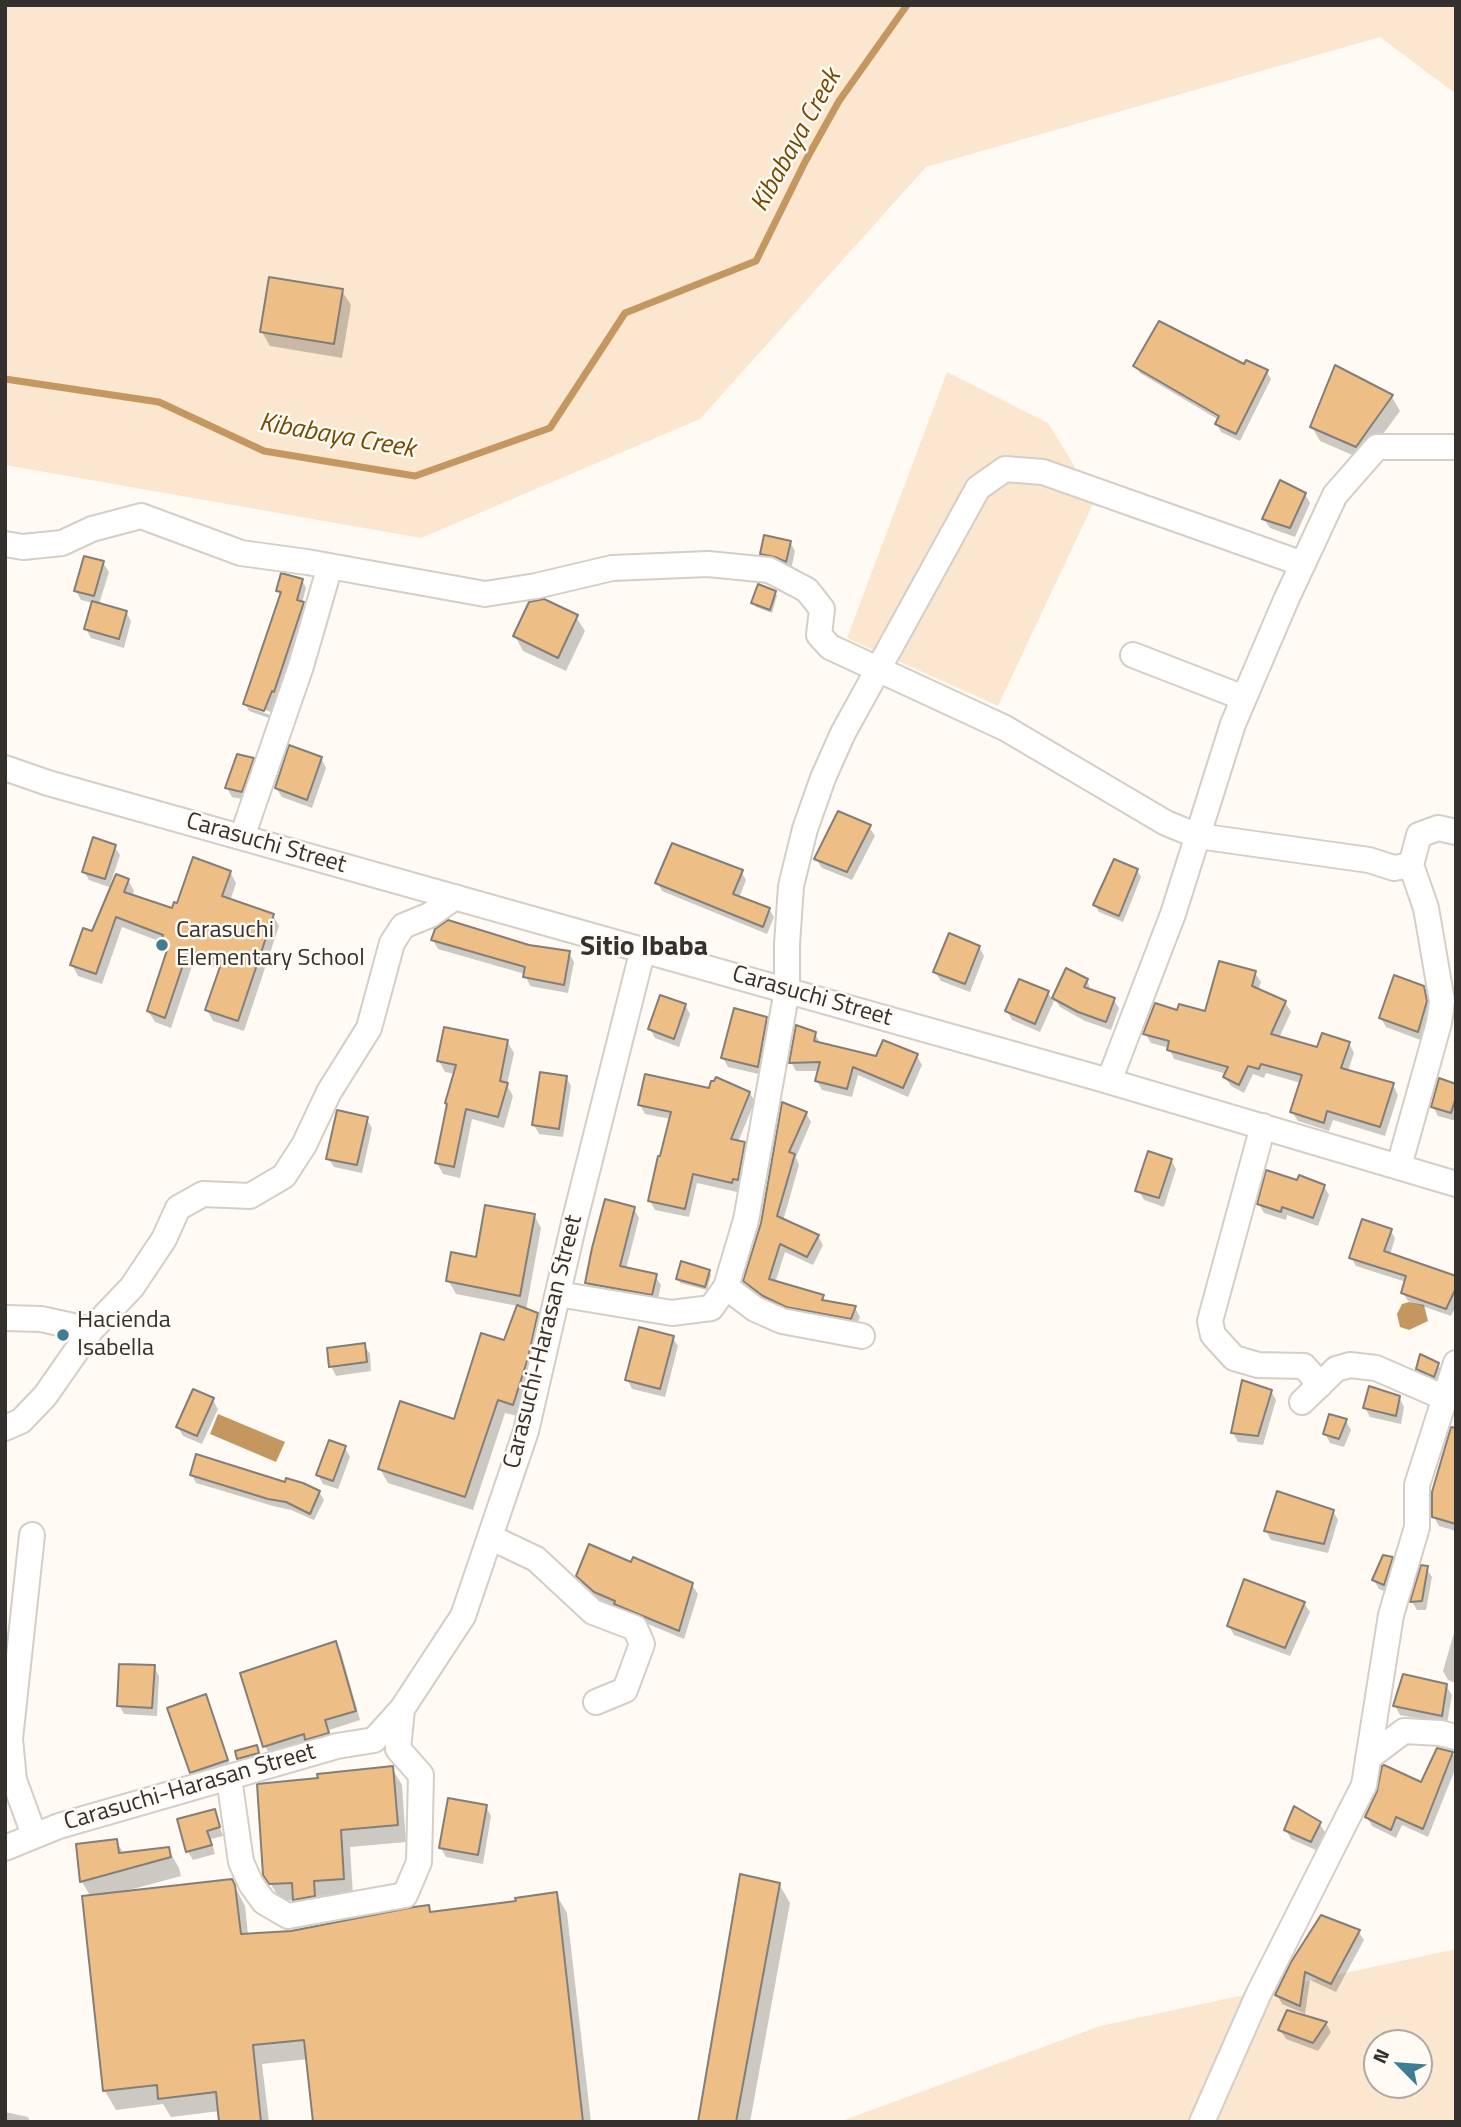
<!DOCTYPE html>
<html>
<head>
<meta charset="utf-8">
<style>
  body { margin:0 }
  #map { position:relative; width:1461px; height:2127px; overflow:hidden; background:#fffaf3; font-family:"Titillium Web",sans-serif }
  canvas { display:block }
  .frame { position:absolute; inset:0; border:7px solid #33302d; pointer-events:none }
  .north { position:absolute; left:1363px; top:2029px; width:70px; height:70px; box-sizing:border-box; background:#fffaf3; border:2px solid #ada9a4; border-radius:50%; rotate:295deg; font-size:19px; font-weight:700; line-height:28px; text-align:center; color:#33302d }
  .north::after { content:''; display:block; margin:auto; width:24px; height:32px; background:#3f7d92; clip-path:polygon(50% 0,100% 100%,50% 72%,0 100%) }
</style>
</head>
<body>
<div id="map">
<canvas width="1461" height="2127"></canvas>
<div class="frame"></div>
<div class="north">N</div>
</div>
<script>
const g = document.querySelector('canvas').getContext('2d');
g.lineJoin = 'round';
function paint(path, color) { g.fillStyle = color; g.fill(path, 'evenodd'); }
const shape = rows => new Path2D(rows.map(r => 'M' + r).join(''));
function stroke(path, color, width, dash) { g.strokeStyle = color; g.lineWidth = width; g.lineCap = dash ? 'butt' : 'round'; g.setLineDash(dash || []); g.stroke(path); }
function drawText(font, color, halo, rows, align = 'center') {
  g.font = font + ' "Titillium Web",sans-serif'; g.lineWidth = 5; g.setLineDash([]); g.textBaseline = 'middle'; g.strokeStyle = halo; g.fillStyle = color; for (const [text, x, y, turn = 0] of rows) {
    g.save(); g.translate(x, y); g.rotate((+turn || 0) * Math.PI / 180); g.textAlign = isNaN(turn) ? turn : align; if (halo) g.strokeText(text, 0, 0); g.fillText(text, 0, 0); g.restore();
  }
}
paint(shape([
  [5,5,1456,5,1456,94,1380,37,926,167,700,419,421,538,5,465],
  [947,372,1048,423,1072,462,1093,504,998,706,847,638],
  [1456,1949,1456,2122,839,2122,1100,2026],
  [1377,2043,1419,2043,1419,2085,1377,2085]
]), '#fbe7cf');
paint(shape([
  [1409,1302,1424,1305,1428,1321,1409,1330,1400,1327,1397,1314,1402,1304],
  [218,1414,285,1442,276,1462,210,1434]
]), '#c3975f');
paint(shape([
  [342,291,351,305,342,358,270,346,262,332],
  [1135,366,1245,367,1266,371,1271,379,1240,441,1221,432,1217,424,1219,420,1140,373],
  [1336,368,1392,397,1400,411,1364,460,1320,441,1312,427],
  [1305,494,1310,503,1295,537,1270,528,1264,519],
  [790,542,795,551,791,570,767,563,762,554],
  [103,563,109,572,99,604,126,612,131,621,124,648,91,638,86,629,93,603,81,600,76,591],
  [302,580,306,588,302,603,307,611,278,698,276,698,271,712,248,704,248,707,270,715,269,718,249,711,245,703,281,596,278,591],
  [775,592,777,596,772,613,756,607,753,603],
  [576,617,585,631,566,671,523,651,515,636],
  [321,758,326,768,312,808,282,797,276,788],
  [253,759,258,768,247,800,232,797,227,788],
  [869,827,875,836,852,880,822,868,816,859],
  [114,846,120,855,110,885,128,880,134,891,132,897,173,910,230,872,236,883,230,901,273,915,279,926,244,1031,213,1021,207,1010,221,969,194,960,171,1028,155,1022,148,1011,169,951,164,943,122,927,102,984,78,976,72,965,93,933,112,888,89,880,84,871],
  [1137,870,1141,877,1123,922,1099,912,1095,905],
  [741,871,746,880,739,898,769,909,774,917,767,934,662,891,657,882],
  [487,935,569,953,574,962,568,993,530,986,525,974,438,949,433,940],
  [979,947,984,956,970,992,941,981,935,972],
  [1067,970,1087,980,1091,991,1113,999,1119,1008,1111,1030,1085,1021,1060,1007,1055,999,1040,1032,1012,1020,1007,1011,1048,993,1053,1001],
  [1255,973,1261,982,1258,990,1285,1002,1291,1012,1279,1038,1318,1049,1349,1043,1354,1053,1348,1071,1393,1085,1398,1095,1385,1136,1333,1120,1329,1131,1298,1121,1292,1112,1301,1083,1266,1073,1264,1078,1253,1074,1244,1093,1231,1086,1225,1077,1227,1074,1174,1059,1169,1048,1151,1043,1145,1033,1179,1012,1206,1013],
  [1423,988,1429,997,1431,1012,1423,1041,1386,1027,1381,1018],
  [685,1005,690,1014,679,1047,655,1038,650,1029],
  [766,1019,771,1028,763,1075,728,1067,723,1058],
  [815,1034,821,1044,877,1058,917,1056,922,1065,908,1097,858,1075,852,1097,822,1090,817,1081,819,1071,796,1071,791,1062],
  [507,1041,514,1053,507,1085,513,1096,504,1128,472,1119,460,1178,443,1174,437,1163,455,1074,445,1072,439,1061],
  [566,1077,571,1086,563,1137,539,1134,534,1125],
  [1456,1086,1456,1121,1438,1116,1433,1107],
  [711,1090,749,1092,755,1101,738,1142,744,1144,749,1153,743,1188,738,1187,737,1192,697,1183,689,1217,655,1210,650,1201,671,1119,645,1114,640,1105],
  [783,1105,806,1113,811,1122,796,1157,799,1165,783,1221,818,1236,823,1245,813,1265,785,1252,775,1283,822,1297,826,1302,855,1308,860,1317,856,1327,793,1315,770,1305,751,1291,745,1281,762,1223],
  [366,1118,372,1128,362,1173,334,1167,328,1158],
  [1171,1160,1176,1169,1164,1207,1144,1200,1139,1191],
  [1298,1182,1324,1186,1329,1195,1318,1226,1287,1215,1286,1220,1264,1213,1259,1204],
  [634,1209,639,1218,626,1269,655,1276,661,1285,657,1303,592,1292,587,1283],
  [534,1215,541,1228,526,1310,537,1314,545,1328,521,1417,505,1413,473,1510,388,1483,380,1469,456,1421,505,1342,518,1306,456,1294,448,1280],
  [1390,1230,1395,1238,1390,1255,1456,1278,1456,1306,1451,1316,1408,1301,1403,1293,1406,1282,1356,1266,1351,1257],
  [709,1271,711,1275,707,1290,680,1283,678,1279],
  [672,1337,678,1346,665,1397,632,1389,627,1379],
  [364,1345,370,1354,371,1371,336,1376,331,1366],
  [1438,1365,1443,1374,1439,1385,1423,1378,1418,1369],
  [1271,1391,1276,1400,1263,1445,1238,1442,1233,1433],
  [1399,1397,1404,1407,1401,1424,1370,1417,1365,1408],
  [213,1400,218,1409,202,1444,183,1436,178,1427],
  [1346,1421,1351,1430,1344,1447,1330,1443,1325,1433],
  [345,1448,350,1457,338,1489,323,1484,318,1475],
  [1456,1450,1456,1531,1439,1526,1434,1517],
  [192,1475,319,1492,324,1500,314,1520,291,1510,273,1506,196,1483],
  [1333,1511,1338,1520,1328,1553,1271,1540,1266,1531],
  [1391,1559,1397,1568,1389,1593,1379,1589,1374,1580],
  [632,1564,692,1585,698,1594,684,1639,621,1613,618,1609,600,1601,583,1585,578,1575],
  [1426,1568,1432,1577,1426,1610,1417,1610,1412,1602],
  [1304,1603,1310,1612,1290,1656,1234,1635,1229,1626],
  [1456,1626,1456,1683,1448,1680,1443,1671],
  [336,1643,341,1652,360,1720,329,1730,333,1742,270,1755,265,1746],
  [154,1667,159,1676,157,1716,124,1714,119,1705],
  [1446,1686,1452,1695,1447,1724,1400,1715,1395,1706],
  [205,1696,232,1769,196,1781,191,1772],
  [256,1747,262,1756,244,1768,237,1753],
  [1452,1753,1456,1759,1456,1767,1428,1837,1402,1825,1396,1838,1372,1826,1367,1817,1422,1784],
  [392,1768,402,1785,406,1842,350,1847,353,1896,305,1917,295,1900,281,1901,266,1876,321,1779],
  [486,1807,491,1816,483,1864,446,1857,441,1848],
  [214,1811,223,1836,211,1839,215,1854,193,1860,188,1852,179,1820],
  [1319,1823,1325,1832,1316,1850,1291,1839,1286,1830],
  [116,1841,124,1854,168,1849,179,1868,181,1876,129,1890,129,1893,232,1881,245,1906,248,1935,291,1932,429,1907,432,1914,518,1902,556,1894,567,1913,591,2122,314,2122,308,2059,262,2064,269,2122,221,2122,220,2111,171,2117,163,2104,116,2110,105,2091,91,1897,82,1882,78,1845],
  [779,1884,790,1903,750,2122,699,2122],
  [1322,1918,1358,1931,1364,1940,1336,1992,1310,1980,1305,2014,1282,2004,1277,1995],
  [1326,2023,1331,2032,1318,2051,1286,2039,1280,2030],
  [5,2112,28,2117,30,2122,5,2122]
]), '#0003');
stroke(shape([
  [5,379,159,402,264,451,415,476,550,428,625,313,756,261,806,160,839,101,907,5]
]), '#c3975f', 7);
const building = shape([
  [269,277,343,289,334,344,260,332,269,277],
  [1159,321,1244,364,1246,360,1268,370,1236,434,1215,424,1219,416,1133,366,1159,321],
  [1335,365,1393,395,1356,447,1310,427,1335,365],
  [1280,480,1306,493,1290,528,1262,519,1280,480],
  [764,535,791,541,786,562,775,557,760,554,764,535],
  [84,556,104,561,94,596,74,591,84,556],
  [281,573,303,579,297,600,304,602,274,692,272,691,264,711,243,704,281,592,276,591,281,573],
  [758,584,776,591,770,610,751,603,758,584],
  [544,599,578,615,558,658,513,636,529,602,544,599],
  [92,601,127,611,119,639,84,629,92,601],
  [289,745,322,757,307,800,275,788,289,745],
  [237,754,254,758,242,792,225,788,237,754],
  [838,811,871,825,847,872,814,859,838,811],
  [93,837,116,845,105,879,82,872,93,837],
  [672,843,743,870,733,894,770,908,763,927,655,883,672,843],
  [193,857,231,871,222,896,274,914,238,1021,205,1010,222,961,188,950,165,1018,147,1011,169,944,161,941,163,935,116,917,96,974,70,965,83,928,92,931,116,874,129,879,124,892,172,908,174,902,177,903,193,857],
  [1114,859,1138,869,1119,916,1093,905,1114,859],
  [448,920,529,945,570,951,564,985,523,977,525,967,431,940,435,929,448,920],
  [949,933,980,946,965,984,933,972,949,933],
  [1219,961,1256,971,1252,986,1286,1001,1271,1034,1317,1047,1322,1033,1350,1042,1341,1068,1394,1083,1380,1127,1327,1111,1324,1123,1290,1112,1302,1075,1261,1064,1259,1069,1248,1066,1239,1085,1223,1077,1228,1067,1167,1050,1169,1041,1143,1034,1155,1003,1177,1010,1179,1004,1205,1011,1219,961],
  [1066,968,1088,979,1084,987,1115,998,1106,1022,1078,1012,1052,998,1066,968],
  [1394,975,1424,986,1427,1001,1418,1032,1379,1018,1394,975],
  [1019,979,1049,991,1035,1024,1005,1011,1019,979],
  [660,995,686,1004,674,1039,648,1029,660,995],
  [734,1008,767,1017,758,1067,721,1058,734,1008],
  [796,1025,816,1032,814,1041,876,1056,883,1040,918,1054,903,1088,853,1067,847,1089,815,1081,820,1062,789,1063,796,1025],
  [444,1027,508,1040,500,1081,508,1083,498,1117,466,1109,454,1167,435,1163,447,1104,445,1103,456,1065,437,1061,444,1027],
  [540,1072,567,1076,559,1129,532,1125,540,1072],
  [645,1074,709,1088,711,1081,714,1081,716,1077,750,1092,731,1139,745,1142,738,1180,733,1179,732,1183,693,1174,685,1209,648,1201,658,1156,660,1156,671,1112,638,1105,645,1074],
  [1439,1078,1456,1084,1456,1097,1451,1113,1431,1107,1439,1078],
  [782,1102,807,1112,789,1152,795,1154,777,1216,819,1235,807,1257,780,1244,769,1279,824,1295,822,1300,856,1306,851,1319,786,1307,763,1296,743,1281,761,1223,782,1102],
  [337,1110,368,1117,357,1165,326,1159,337,1110],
  [1148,1151,1172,1159,1159,1198,1135,1191,1148,1151],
  [1266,1170,1297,1180,1299,1175,1325,1185,1313,1218,1282,1207,1281,1212,1257,1204,1266,1170],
  [605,1199,635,1207,620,1266,657,1274,652,1295,585,1283,592,1248,605,1199],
  [485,1205,535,1214,520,1296,446,1281,451,1252,476,1257,485,1205],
  [1362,1219,1392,1229,1384,1251,1456,1276,1456,1288,1446,1309,1401,1293,1406,1276,1349,1258,1362,1219],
  [681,1261,710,1270,705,1287,676,1279,681,1261],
  [517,1305,538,1313,528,1358,513,1405,498,1400,465,1497,378,1469,400,1401,454,1419,481,1333,504,1340,517,1305],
  [639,1327,674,1336,660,1389,625,1380,639,1327],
  [365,1343,367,1362,329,1367,327,1348,365,1343],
  [1420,1354,1439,1363,1434,1377,1416,1369,1420,1354],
  [1242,1380,1272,1390,1258,1436,1231,1433,1242,1380],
  [1369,1386,1400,1396,1396,1416,1363,1408,1369,1386],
  [193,1389,214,1398,197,1436,176,1427,193,1389],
  [1329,1414,1347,1419,1339,1439,1323,1434,1329,1414],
  [1451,1427,1456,1428,1456,1524,1432,1517,1432,1492,1451,1427],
  [329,1440,346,1446,333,1481,316,1475,329,1440],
  [196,1454,285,1482,286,1478,303,1483,320,1491,310,1514,286,1502,268,1499,190,1475,196,1454],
  [1277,1491,1334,1510,1324,1544,1264,1531,1277,1491],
  [589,1544,631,1562,633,1557,693,1583,679,1631,614,1604,615,1601,594,1592,576,1576,589,1544],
  [1383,1555,1393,1557,1384,1585,1372,1580,1383,1555],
  [1421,1565,1428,1566,1422,1601,1410,1602,1421,1565],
  [1244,1579,1305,1602,1285,1648,1227,1626,1244,1579],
  [336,1641,356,1711,325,1720,329,1733,305,1740,304,1734,263,1747,240,1673,336,1641],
  [119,1664,155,1665,152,1708,117,1706,119,1664],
  [1403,1674,1447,1684,1442,1716,1393,1706,1403,1674],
  [206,1694,228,1760,190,1773,167,1708,206,1694],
  [257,1745,259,1753,237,1759,235,1751,257,1745],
  [1437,1748,1453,1752,1423,1829,1396,1817,1391,1830,1365,1817,1377,1791,1382,1766,1384,1765,1421,1782,1437,1748],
  [393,1766,398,1825,341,1830,344,1879,314,1881,315,1896,293,1900,292,1883,269,1884,263,1875,257,1784,318,1778,317,1774,393,1766],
  [448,1798,487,1805,478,1855,439,1848,448,1798],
  [1294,1806,1321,1822,1311,1842,1284,1830,1294,1806],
  [215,1809,220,1827,207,1831,212,1845,186,1852,177,1819,215,1809],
  [117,1839,119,1853,169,1847,171,1857,80,1882,76,1844,117,1839],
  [740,1874,780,1883,736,2122,698,2122,740,1874],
  [232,1879,235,1885,241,1934,291,1931,414,1907,429,1905,430,1912,516,1901,515,1898,557,1892,583,2122,313,2122,304,2040,253,2045,261,2122,219,2122,216,2092,158,2099,157,2085,103,2091,82,1896,232,1879],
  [1321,1915,1360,1930,1331,1984,1305,1972,1300,2006,1275,1995,1291,1962,1321,1915],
  [1287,2010,1327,2022,1313,2043,1278,2030,1287,2010]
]);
paint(building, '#edbf86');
stroke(building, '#847e77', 2);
const minor = shape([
  [5,544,23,547,62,543,92,529,141,516,241,553,307,562,485,594,536,586,612,568,708,564,769,570,807,590,822,609,819,635,830,647,1005,728,1166,823,1198,836,1369,860,1394,868,1411,865,1419,835,1438,828,1456,832],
  [1133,655,1244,698],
  [5,768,48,783,1098,1078,1456,1184],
  [242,837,301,666,330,566],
  [1109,1081,1173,914,1233,724,1286,600,1335,495,1377,447,1456,447],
  [1263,1126,1210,1321,1213,1335,1234,1358,1258,1365,1304,1366,1320,1385],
  [1399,1166,1439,1023,1442,1001,1426,908,1411,865],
  [726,1287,755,1309,782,1321,862,1336],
  [558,1294,672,1313,711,1308,726,1287,746,1220,787,990,787,944,791,886,805,829,823,778,843,733,978,488,1005,469,1043,472,1303,564],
  [5,1318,41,1319,91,1330],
  [1302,1402,1336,1369,1350,1365,1376,1368,1445,1398],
  [5,1428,21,1421,45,1396,91,1330,132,1287,164,1239,178,1208,203,1194,250,1196,284,1176,304,1145,329,1092,369,1028,392,943,403,926,430,915,455,897],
  [32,1535,10,1739,14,1780,34,1835],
  [490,1537,536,1559,593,1612,635,1628,642,1644,625,1690,596,1702],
  [1368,1758,1404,1731,1440,1733,1456,1737],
  [229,1778,241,1862,251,1884,264,1902,288,1916,405,1895,419,1862,421,1775,398,1749,402,1709],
  [5,1848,59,1826,337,1746,374,1740,402,1709,463,1616,526,1431,574,1223,643,949],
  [1202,2122,1259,1993,1364,1785,1391,1615,1417,1527,1417,1485,1456,1363]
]);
stroke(minor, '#d4cec6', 28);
stroke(minor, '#fff', 24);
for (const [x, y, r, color] of [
  [162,945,7,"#3f7d92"],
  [63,1335,7,"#3f7d92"]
]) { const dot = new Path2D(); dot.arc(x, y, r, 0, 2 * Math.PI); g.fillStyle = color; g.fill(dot); stroke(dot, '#fffaf3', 2.5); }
drawText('24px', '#33302d', '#fffaf3', [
  ["Carasuchi Street",266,844,16],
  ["Carasuchi Street",812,997,16],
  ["Carasuchi-Harasan Street",544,1342,-76],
  ["Carasuchi-Harasan Street",190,1788,-16]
]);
drawText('24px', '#33302d', '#fffaf3', [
  ["Carasuchi",176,931],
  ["Elementary School",176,959],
  ["Hacienda",77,1321],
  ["Isabella",77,1349]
], 'left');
drawText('italic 26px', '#744a00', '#fffaf3', [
  ["Kibabaya Creek",797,141,-61],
  ["Kibabaya Creek",337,437,10]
]);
drawText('bold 28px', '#33302d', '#fffaf3', [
  ["Sitio Ibaba",644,948]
]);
</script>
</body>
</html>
